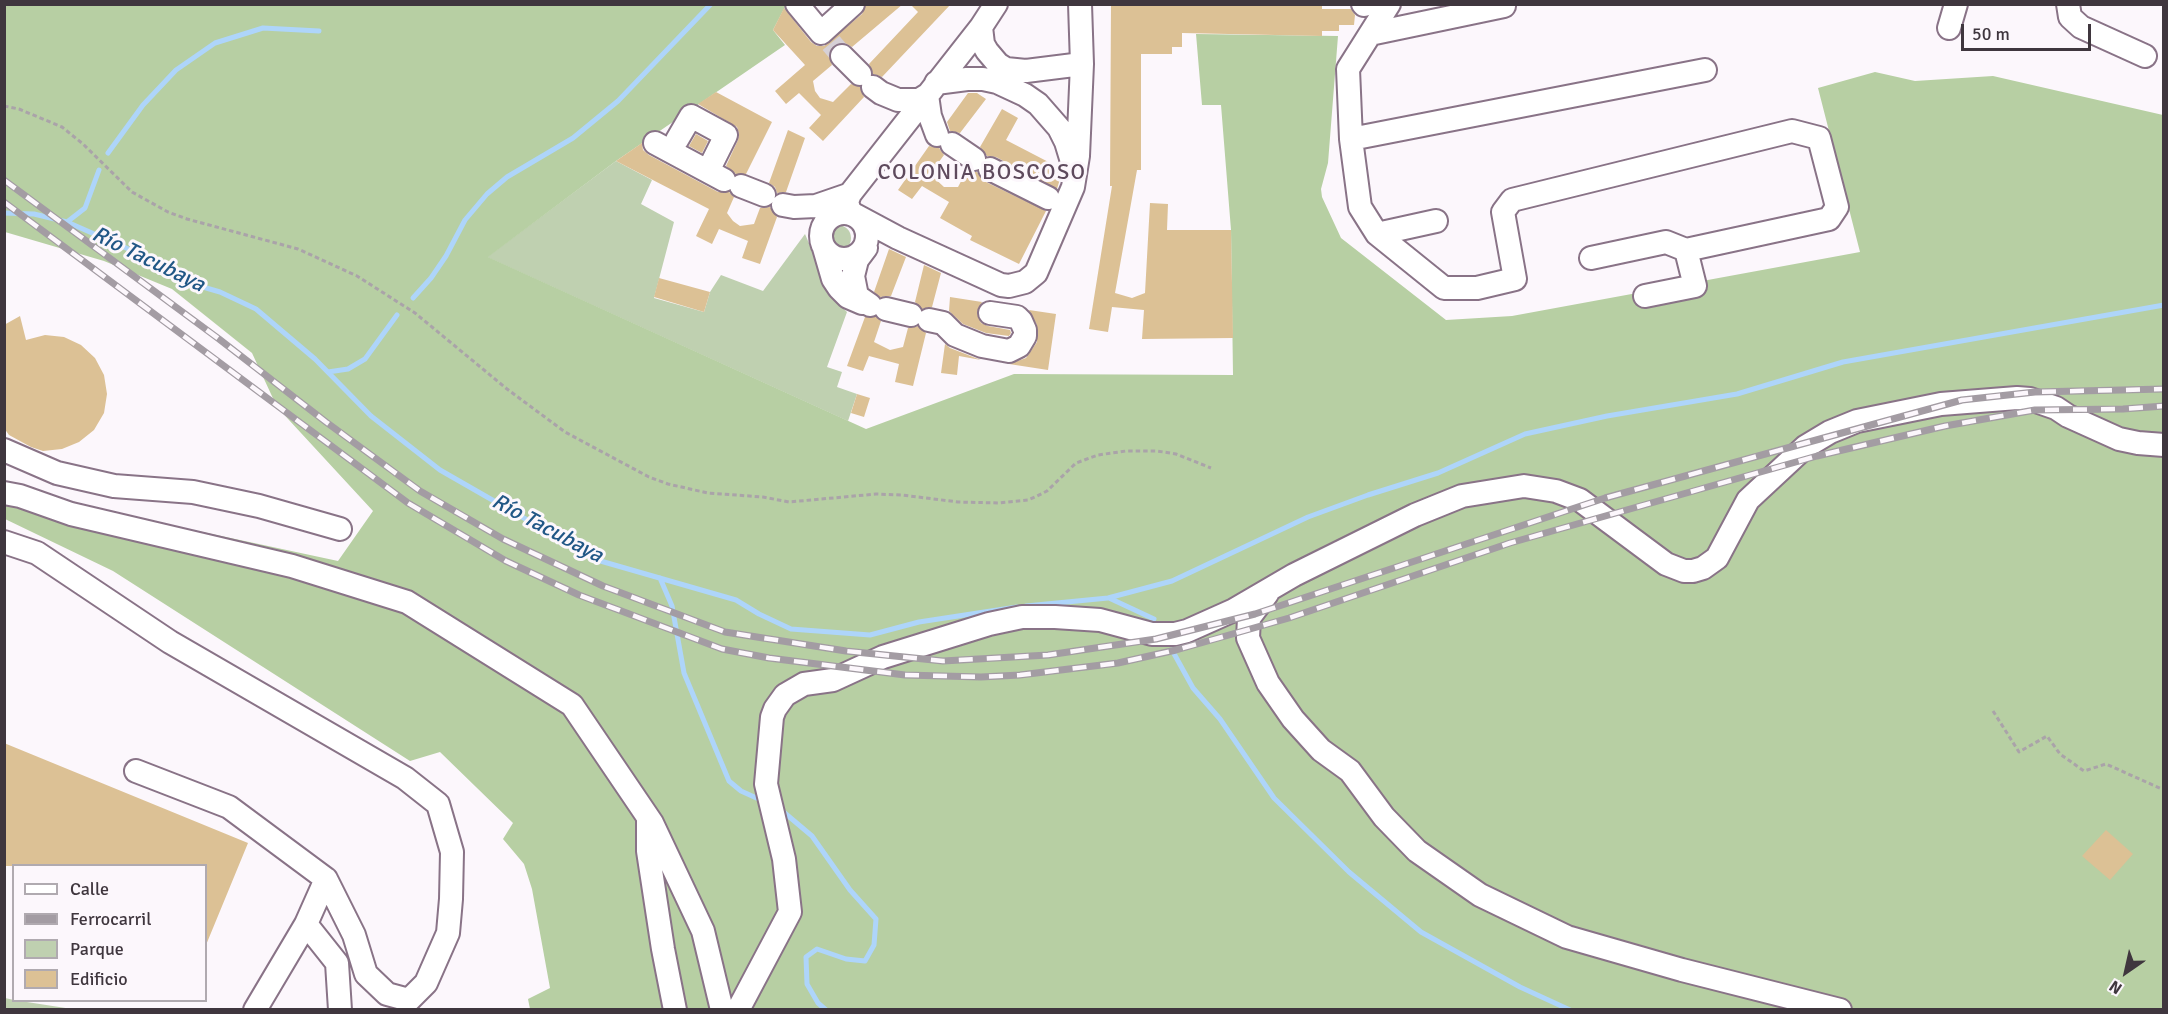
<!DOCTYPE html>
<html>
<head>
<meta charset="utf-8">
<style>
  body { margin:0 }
  #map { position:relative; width:2168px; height:1014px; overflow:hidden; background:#fcf7fc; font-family:Signika,sans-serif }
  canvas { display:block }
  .frame { position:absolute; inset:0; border:6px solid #3f363e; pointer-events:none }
  .legend { position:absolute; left:12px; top:864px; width:195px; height:138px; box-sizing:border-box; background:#fcf7fc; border:2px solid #b0aab0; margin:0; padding:8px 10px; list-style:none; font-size:18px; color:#3f363e }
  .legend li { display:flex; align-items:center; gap:12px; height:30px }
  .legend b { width:30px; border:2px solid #b0aab0 }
  .north { position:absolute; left:2096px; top:942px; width:60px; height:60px; -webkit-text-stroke:4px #fcf7fc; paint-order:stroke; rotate:214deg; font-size:16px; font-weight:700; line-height:24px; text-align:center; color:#3f363e }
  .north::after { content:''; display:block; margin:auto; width:21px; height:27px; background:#3f363e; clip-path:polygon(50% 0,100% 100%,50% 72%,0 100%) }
  .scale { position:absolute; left:1961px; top:24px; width:130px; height:27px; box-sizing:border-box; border:3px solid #3f363e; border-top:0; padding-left:8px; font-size:18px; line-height:21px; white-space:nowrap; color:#3f363e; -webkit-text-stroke:4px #fcf7fc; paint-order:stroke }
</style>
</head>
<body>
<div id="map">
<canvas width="2168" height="1014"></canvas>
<div class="frame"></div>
<ul class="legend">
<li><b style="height:8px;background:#fff"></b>Calle</li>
<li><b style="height:8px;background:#a39ca3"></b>Ferrocarril</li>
<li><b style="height:16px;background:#bfd0b0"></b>Parque</li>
<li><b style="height:16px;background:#dcc195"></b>Edificio</li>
</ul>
<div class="north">N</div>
<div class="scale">50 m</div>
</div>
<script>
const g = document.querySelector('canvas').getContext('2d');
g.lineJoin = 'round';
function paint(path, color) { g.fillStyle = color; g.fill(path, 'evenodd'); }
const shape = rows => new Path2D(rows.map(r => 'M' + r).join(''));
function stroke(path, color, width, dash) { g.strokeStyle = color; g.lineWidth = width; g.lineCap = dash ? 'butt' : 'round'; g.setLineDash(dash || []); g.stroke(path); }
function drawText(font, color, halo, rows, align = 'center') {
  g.font = font + ' Signika,sans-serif'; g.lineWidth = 6; g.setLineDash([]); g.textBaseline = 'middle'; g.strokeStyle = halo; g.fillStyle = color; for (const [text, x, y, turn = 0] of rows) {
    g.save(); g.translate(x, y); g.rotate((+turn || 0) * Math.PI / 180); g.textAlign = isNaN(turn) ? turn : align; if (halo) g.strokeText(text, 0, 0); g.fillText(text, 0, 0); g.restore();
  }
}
paint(shape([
  [616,161,652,180,641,204,674,222,654,298,704,312,710,292,721,275,763,291,805,234,832,297,847,312,827,367,842,372,837,387,857,394,848,421,487,257],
  '825 238a13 13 0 1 1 26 0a13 13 0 1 1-26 0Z',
  [5,998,14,1000,72,1009,5,1009]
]), '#bfd0b0');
paint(shape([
  [5,5,786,5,773,30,785,45,616,161,488,257,866,429,1014,374,1233,375,1231,230,1221,105,1202,105,1196,34,1338,36,1328,163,1321,189,1322,197,1341,238,1446,320,1512,316,1860,252,1818,88,1875,72,1915,81,1993,76,2163,115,2163,1009,530,1009,528,999,550,988,532,889,524,864,503,839,513,823,440,752,410,761,113,571,5,519,4,501,198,531,338,561,373,511,277,407,252,353,172,289,104,261,5,232]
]), '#b7cfa3');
stroke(shape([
  [108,153,143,105,176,70,215,43,263,28,319,31],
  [4,213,34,214,67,222,142,255,196,285,220,292,256,309,315,359,371,416,440,470,597,560,736,600,759,614,791,629,870,635,919,622,1017,607],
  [67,222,85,208,99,170],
  [413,298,431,278,446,256,465,220,487,194,507,177,573,138,618,101,711,4],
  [328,372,348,369,365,359,397,315],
  [660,578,672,606,684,673,729,781,741,791,763,801],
  [1109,598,1154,619],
  [1026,606,1108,598,1172,581,1308,517,1368,495,1438,473,1525,434,1607,416,1737,394,1843,362,2164,305],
  [1172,650,1193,688,1220,719,1274,798,1349,872,1421,932,1520,987,1570,1010],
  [780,809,812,836,850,890,876,919,874,945,865,961,846,959,817,949,806,957,807,984,818,1003,826,1010]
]), '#aed5fa', 5);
paint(shape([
  [866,4,903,4,852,47,845,43,838,43,832,47,829,53,832,65,813,81,815,91,820,98,833,102,851,84,860,87,864,97,823,141,809,128,821,115,799,93,786,104,775,91,805,65,773,30,784,8,811,42,817,46,824,46,862,14],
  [910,4,951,4,882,77,873,74,869,64,918,12],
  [1111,4,1322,4,1322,9,1351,9,1355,15,1354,25,1339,25,1339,31,1322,31,1322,36,1182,33,1182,47,1172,47,1172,54,1141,54,1141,170,1137,170,1115,293,1132,298,1145,293,1150,203,1168,204,1167,230,1231,230,1233,338,1142,339,1144,310,1112,307,1108,332,1089,329,1112,186,1110,186],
  [716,92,772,122,746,174,736,174,726,166,738,140,739,134,737,127,698,104],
  [968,93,977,93,986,99,960,133,950,131,947,122],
  [1002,109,1018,118,1006,140,1060,168,1062,172,1057,189,996,157,987,156,980,147],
  [788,130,805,138,786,192,777,193,775,187,769,183],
  [696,134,708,141,702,153,689,146],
  [642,143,643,150,649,155,718,192,729,192,734,197,727,213,733,221,740,226,754,224,760,208,770,207,777,217,760,264,742,258,748,241,719,229,712,244,696,236,709,209,616,161],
  [929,146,939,148,944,155,930,174,944,187,958,187,967,170,977,172,984,181,1046,211,1019,264,970,240,972,236,940,218,949,202,922,186,912,199,898,190],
  [889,249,906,257,891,296,880,297,874,292],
  [924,265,941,273,932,307,922,309,915,302],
  [659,278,710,292,704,312,654,297],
  [950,297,982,302,977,312,981,323,988,326,1010,330,1011,333,1009,336,986,333,963,324,949,311],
  [1029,310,1056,314,1048,370,1009,364,1026,358,1037,342,1037,325],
  [20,316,26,340,45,335,64,337,81,345,95,358,104,375,107,394,104,413,94,430,79,442,62,449,43,451,31,447,9,435,4,428,4,325],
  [865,317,876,317,881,321,874,342,890,350,903,347,908,328,918,326,926,333,913,386,895,382,899,364,869,356,863,371,847,366],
  [945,344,950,348,981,360,959,356,957,375,941,373],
  [857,394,870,398,864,417,851,413],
  [4,743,248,843,206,945,206,866,4,866],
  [2106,830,2133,854,2110,880,2082,856]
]), '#dcc195');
stroke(shape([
  [831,43,842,56]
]), '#d6d0d6', 22, [22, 11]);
const minor = shape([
  [797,4,821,33,853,4],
  [996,4,981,27,850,194,847,202,850,212,855,215,898,238,1001,285,1009,286,1025,282,1036,273,1073,187,1078,156,1082,64,1080,4],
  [1363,4,1364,5],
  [1389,4,1348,69,1351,139,1360,207,1377,234,1444,288,1477,288,1515,279,1503,212,1512,200,1792,131,1819,138,1837,207,1829,219,1686,250,1666,242,1591,258],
  [2068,4,2070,17,2081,27,2145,56],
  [981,27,983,44,987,51,998,64,1006,69,1026,71,1082,64],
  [1949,28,1956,4],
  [1370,34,1504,6],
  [842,56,860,74],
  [936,83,967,79,983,79,997,82,1025,95,1038,104,1059,128,1066,142,1073,165],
  [873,87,881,93,898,100,919,100,927,95,930,116,937,135],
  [1351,139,1705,70],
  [677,140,691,116,726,135,708,171],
  [655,143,724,180],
  [952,144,974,159],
  [990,169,1048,198],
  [741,186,764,195],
  [783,205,794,207,816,206,848,195],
  '821 236a23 23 0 1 1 46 0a23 23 0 1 1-46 0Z',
  [1377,234,1436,221],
  [824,248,833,279,839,288,848,297,862,303],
  [866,248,857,260,853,276,857,296,870,305],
  [1645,296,1695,286,1686,250],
  [886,309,911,315],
  [929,320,943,323,955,335,982,346,1009,351,1019,346,1025,336,1025,330,1021,321,1017,317,990,313],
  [4,450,57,473,114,486,193,492,259,506,340,529],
  [4,493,20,496,71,514,292,566,407,602,572,705,652,823,703,931,722,1010],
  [4,542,37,553,170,642,405,778,438,804,452,852,451,899,448,933,426,983,409,1000,387,994,366,974,354,935,326,879,306,924,255,1010],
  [1267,594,1249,618,1248,638,1268,683,1293,719,1321,750,1350,771,1384,817,1417,851,1480,895,1567,937,1682,970,1840,1010],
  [136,771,229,807,326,879],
  [648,821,648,851,663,949,675,1010],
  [306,924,337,963,340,1010],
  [738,1010,790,912,784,859,766,784,772,717,775,709,785,695,804,684,833,680,883,657,989,624,1022,617,1055,617,1100,620,1152,634,1175,634,1187,631,1234,610,1294,575,1415,515,1462,496,1524,486,1556,491,1580,500,1666,564,1684,571,1693,571,1703,568,1717,558,1748,500,1805,447,1830,432,1857,421,1941,404,2017,398,2030,399,2056,408,2068,416,2119,439,2138,443,2164,445]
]);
stroke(minor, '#897387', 26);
stroke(shape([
  [4,106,19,109,62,127,83,144,132,192,168,212,187,219,298,249,357,276,415,313,507,389,565,432,649,477,668,484,708,493,763,497,789,502,876,494,902,495,958,502,999,503,1028,500,1037,496,1047,491,1076,463,1098,455,1126,451,1157,451,1176,454,1211,468],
  [1993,711,2019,752,2047,736,2060,754,2084,771,2106,764,2164,790]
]), '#aaa3a9', 3, [4.5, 3]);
stroke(minor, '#fff', 22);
const rail = shape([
  [4,180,219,339,326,422,420,491,503,539,603,586,725,632,846,651,943,661,1048,655,1156,639,1255,614,1605,498,1962,400,2035,392,2164,389],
  [4,202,408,503,506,561,579,595,722,649,769,658,905,675,981,677,1020,675,1118,663,1176,650,1289,618,1510,543,1817,456,1945,426,2035,410,2123,409,2164,406]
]);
stroke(rail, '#a39ca3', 7);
stroke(rail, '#fcf7fc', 4.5, [14]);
g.letterSpacing = '1.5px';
drawText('22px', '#5e4a5d', '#fcf7fc', [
  ["COLONIA BOSCOSO",982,173]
]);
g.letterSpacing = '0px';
drawText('italic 22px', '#215786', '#fcf7fc', [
  ["Río Tacubaya",148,260,26],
  ["Río Tacubaya",547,529,28]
]);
</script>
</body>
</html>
